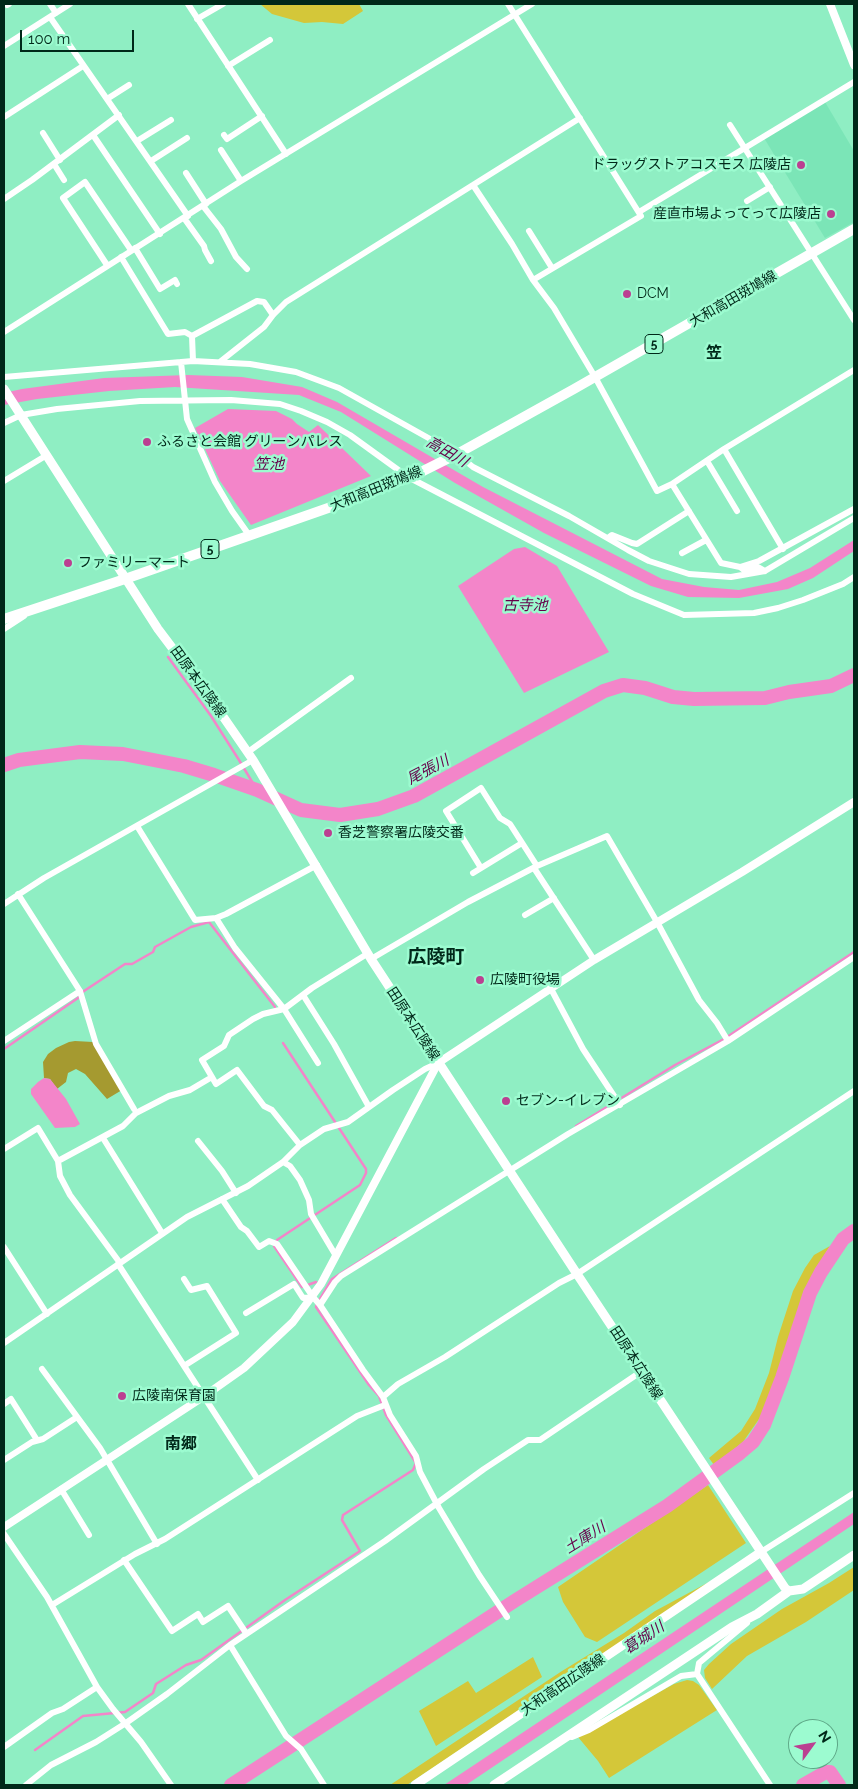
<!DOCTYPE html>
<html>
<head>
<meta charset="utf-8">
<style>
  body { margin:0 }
  #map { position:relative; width:858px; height:1789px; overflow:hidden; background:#8feec3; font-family:Raleway,sans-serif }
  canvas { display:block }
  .frame { position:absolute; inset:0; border:5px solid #002819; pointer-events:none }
  .north { position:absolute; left:788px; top:1719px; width:50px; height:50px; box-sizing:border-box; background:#9cfbd0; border:1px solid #5ea787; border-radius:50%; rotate:58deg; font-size:14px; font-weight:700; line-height:20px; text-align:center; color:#002819 }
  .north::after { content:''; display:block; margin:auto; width:18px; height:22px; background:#bb4091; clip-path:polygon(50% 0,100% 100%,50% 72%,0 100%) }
  .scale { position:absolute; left:20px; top:30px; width:114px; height:22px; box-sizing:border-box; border:2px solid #002819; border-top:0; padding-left:6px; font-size:15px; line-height:18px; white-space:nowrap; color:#002819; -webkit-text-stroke:4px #9cfbd0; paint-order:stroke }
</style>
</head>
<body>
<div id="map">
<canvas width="858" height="1789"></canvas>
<div class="frame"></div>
<div class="north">N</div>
<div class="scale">100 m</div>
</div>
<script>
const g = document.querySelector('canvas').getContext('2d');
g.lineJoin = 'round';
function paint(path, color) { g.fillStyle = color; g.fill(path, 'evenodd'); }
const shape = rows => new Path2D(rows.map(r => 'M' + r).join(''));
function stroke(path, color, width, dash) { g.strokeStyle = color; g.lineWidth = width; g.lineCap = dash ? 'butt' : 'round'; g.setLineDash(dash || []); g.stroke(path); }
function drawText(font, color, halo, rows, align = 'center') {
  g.font = font + ' Raleway,"Noto Sans JP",sans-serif'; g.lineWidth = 5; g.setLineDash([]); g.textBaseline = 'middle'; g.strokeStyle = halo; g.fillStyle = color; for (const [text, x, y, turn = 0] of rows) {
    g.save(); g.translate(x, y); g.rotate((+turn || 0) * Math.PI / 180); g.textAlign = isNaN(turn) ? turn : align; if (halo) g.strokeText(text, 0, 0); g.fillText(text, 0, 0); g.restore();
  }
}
paint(shape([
  [825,102,854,151,854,222,825,238,764,138]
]), '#7be5b7');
paint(shape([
  [260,4,359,4,363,11,343,24,322,22,304,23,272,14],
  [830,1246,804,1290,774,1387,764,1412,743,1442,714,1465,709,1458,741,1431,755,1409,769,1373,778,1337,793,1291,805,1268,814,1255],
  [708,1485,746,1543,597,1642,585,1637,563,1602,558,1587],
  [854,1567,854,1590,806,1622,747,1656,712,1689,705,1678,704,1670,709,1664,731,1644,782,1609,829,1583],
  [724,1574,407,1785,390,1785,562,1671,624,1633,655,1611],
  [533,1657,542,1677,436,1746,419,1711,468,1681,476,1693],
  [687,1680,693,1681,699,1685,717,1710,609,1778,598,1761,578,1737,674,1684]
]), '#d4c739');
paint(shape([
  [75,1041,93,1042,122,1090,107,1099,85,1074,76,1069,68,1073,66,1082,57,1089,50,1079,44,1078,43,1062,48,1054,56,1048,69,1042]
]), '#a59a30');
paint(shape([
  [188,375,242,377,302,387,337,402,483,487,662,579,704,587,739,590,777,582,810,568,854,540,854,551,813,578,788,589,739,598,688,597,651,586,544,533,455,483,341,412,299,395,175,387,109,391,37,399,4,405,4,393,22,389,104,378],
  [228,409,276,411,292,419,297,424,309,432,318,425,371,476,251,525,220,481,195,428],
  [525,547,557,566,609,652,524,693,458,586,514,549],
  [44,1078,50,1079,66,1099,80,1124,75,1127,55,1128,31,1094,31,1089,38,1082],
  [854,1512,854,1524,466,1785,444,1785]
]), '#f385c9');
stroke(shape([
  [168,657,211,716,239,760,257,790],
  [283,1043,366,1169,366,1173,360,1185,277,1240,274,1246,302,1287,316,1282],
  [4,1049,78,998,84,991,125,964,132,964,153,952,155,947,191,927,209,922,275,1007],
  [576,1126,675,1065,724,1039,854,952],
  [320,1299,332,1279,396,1238],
  [35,1750,83,1716,125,1712,153,1693,156,1684,186,1665,201,1660,285,1600,360,1551,342,1520,343,1515,413,1470,416,1463,386,1415,379,1396,369,1385,316,1307,317,1304]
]), '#f385c9', 2.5);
stroke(shape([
  [4,765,19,760,80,752,123,754,184,766,214,775,257,790,301,810,340,815,378,809,414,796,604,691,623,685,645,688,673,697,694,699,765,698,789,692,831,686,854,675],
  [231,1785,516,1600,667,1506,740,1453,753,1442,764,1425,782,1378,810,1293,821,1272,843,1239,854,1231],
  [803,1785,826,1772,830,1772,839,1785]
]), '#f385c9', 14);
stroke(shape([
  [50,4,56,13],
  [188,4,286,154],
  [508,4,641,216,533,280],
  [7,5,9,4],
  [50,17,188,216],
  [197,19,223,4],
  [4,46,70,4],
  [228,66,270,40],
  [107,99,129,85],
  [4,117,83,66],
  [730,125,854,320],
  [43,133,60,160],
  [93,135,160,234],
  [224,135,227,139,262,116],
  [137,141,171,120],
  [221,150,241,181],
  [151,161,187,138],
  [54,164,64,180],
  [186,173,206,204],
  [473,185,512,244,533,280,554,308,595,377,657,491,672,484,724,449,854,370],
  [4,199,32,180,119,115],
  [747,201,770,187],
  [203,206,221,229,236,257,247,269],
  [639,212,854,82],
  [184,218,204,246,205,250,211,261],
  [529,231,552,268],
  [135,248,160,289,175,280,177,284],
  [121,257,168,334,185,332,192,336],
  [107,265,63,198,85,182,131,250],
  [4,332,241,181,532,4],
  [192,336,257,301,264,302,273,315],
  [192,336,193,361],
  [221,361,264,327,273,315,286,302,580,118],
  [181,362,187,419,215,482,232,511,249,535],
  [4,377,193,361,250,364,296,372,339,388,457,454,473,467,569,516,628,550,649,561,689,574,731,577,765,571,854,518],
  [4,423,21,415,57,409,140,401,231,400,280,404,301,411,327,422,350,435,408,477,633,594,684,615,754,613,778,608,803,600,843,584,854,577],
  [724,449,783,549],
  [707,461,737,511],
  [4,481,47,455],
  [672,484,721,563,740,567,745,571,758,567,765,571],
  [608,538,612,535,632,543,637,544,689,511],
  [682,553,706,540],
  [740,567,759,561,854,509],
  [4,629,24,616],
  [248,752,351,678],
  [137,826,195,920,216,918,226,914,317,865],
  [481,868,446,811,481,788,500,818,510,824,537,866],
  [534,868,594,960],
  [473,873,522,843],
  [18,894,80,991,96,1044,134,1109],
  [4,904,44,878,253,760],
  [525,915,554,898],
  [216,918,235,948,284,1009,318,1063],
  [371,959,468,902,537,866,607,836,657,922,699,1000,717,1023,728,1041],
  [550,987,583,1049,620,1105],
  [303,995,334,1044,369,1107],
  [4,1041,80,991],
  [103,1138,162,1233],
  [198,1141,222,1171,236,1193],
  [300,1145,272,1110,264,1106,237,1070,216,1084,202,1060,224,1046,229,1035,253,1019,263,1014,284,1009,312,988,367,954],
  [4,1149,38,1128,58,1161,60,1176,70,1195,120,1263],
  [58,1161,123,1126,136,1113,169,1096,190,1090,212,1077],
  [283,1162,290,1166,300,1180,309,1200,311,1214,336,1256],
  [222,1199,241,1227,247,1231,259,1247,269,1241,277,1244,313,1297,320,1305,363,1370,383,1397,390,1415,416,1456,420,1472,439,1508,479,1575,507,1617],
  [4,1247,47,1314],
  [118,1264,258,1480],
  [184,1279,191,1290,207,1286,236,1333,184,1366],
  [320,1305,335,1282,341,1276,568,1134,728,1041,854,957],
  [246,1313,294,1284,303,1298,313,1297],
  [4,1343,187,1217,248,1186,283,1162,300,1145,324,1129,348,1122,393,1090,425,1069,438,1063],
  [42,1369,100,1448,157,1544],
  [383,1397,398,1384,445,1357,559,1283,577,1274,854,1091],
  [4,1404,11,1399,37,1440],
  [4,1460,32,1442,43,1439,77,1417],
  [61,1489,89,1535],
  [4,1534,47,1597,97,1687,113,1709,141,1742,171,1785],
  [761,1552,854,1493],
  [124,1560,172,1631,198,1614,203,1622,228,1606,246,1633],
  [52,1605,135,1554,165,1539,357,1416,385,1405],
  [747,1623,699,1663,697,1674,770,1785],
  [230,1645,286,1736,301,1749,324,1785],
  [572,1737,589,1730,681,1676,697,1674],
  [4,1747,52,1713,63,1709,97,1687],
  [26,1785,51,1765,96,1742,126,1723,167,1694,230,1645,385,1541,484,1469,528,1440,540,1440,642,1371]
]), '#fff', 6);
stroke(shape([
  [830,4,854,65],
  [4,1527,203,1397,244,1368,293,1322,321,1284,438,1063,594,960,742,872,854,802]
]), '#fff', 8);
stroke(shape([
  [4,389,158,629,213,702,253,760,371,959,577,1274,785,1588,789,1591,803,1589,854,1555],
  [415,1785,761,1552],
  [494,1785,732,1627,757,1614,789,1591]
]), '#fff', 9);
stroke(shape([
  [4,619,125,579,331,507,415,475,457,454,574,389,854,229]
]), '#fff', 10);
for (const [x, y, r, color] of [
  [801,165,5,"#bb4091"],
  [831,214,5,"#bb4091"],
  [627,294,5,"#bb4091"],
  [147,442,5,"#bb4091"],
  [68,563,5,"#bb4091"],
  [328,833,5,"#bb4091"],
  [480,980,5,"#bb4091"],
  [506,1101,5,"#bb4091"],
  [122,1396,5,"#bb4091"]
]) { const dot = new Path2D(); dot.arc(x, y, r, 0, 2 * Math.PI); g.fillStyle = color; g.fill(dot); stroke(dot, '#9cfbd0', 2); }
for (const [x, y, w] of [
  [654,344,18],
  [210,549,18]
]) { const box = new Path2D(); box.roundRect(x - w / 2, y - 9.5, w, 19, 4); g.fillStyle = '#9cfbd0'; g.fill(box); stroke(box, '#002819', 1); }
drawText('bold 12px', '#002819', null, [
  ["5",654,344],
  ["5",210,549]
]);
drawText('14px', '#002819', '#9cfbd0', [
  ["ドラッグストアコスモス 広陵店",791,165,"right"],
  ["産直市場よってって広陵店",821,214,"right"],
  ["DCM",637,294],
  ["ふるさと会館 グリーンパレス",157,442],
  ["ファミリーマート",78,563],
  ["香芝警察署広陵交番",338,833],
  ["広陵町役場",490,980],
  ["セブン-イレブン",516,1101],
  ["広陵南保育園",132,1396]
], 'left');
drawText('14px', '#002819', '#9cfbd0', [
  ["大和高田斑鳩線",733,299,-30],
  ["大和高田斑鳩線",376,489,-22],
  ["田原本広陵線",198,682,54],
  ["田原本広陵線",413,1024,57],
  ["田原本広陵線",636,1363,57],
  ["大和高田広陵線",563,1685,-34]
]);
drawText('italic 15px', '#66004a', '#9cfbd0', [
  ["高田川",447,452,30],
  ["笠池",269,464],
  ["古寺池",525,605],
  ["尾張川",428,770,-28],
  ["土庫川",585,1538,-32],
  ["葛城川",644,1638,-34]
]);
drawText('bold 16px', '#002819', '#9cfbd0', [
  ["笠",714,353],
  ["南郷",181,1444]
]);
drawText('bold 19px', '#002819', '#9cfbd0', [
  ["広陵町",436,957]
]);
</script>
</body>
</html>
